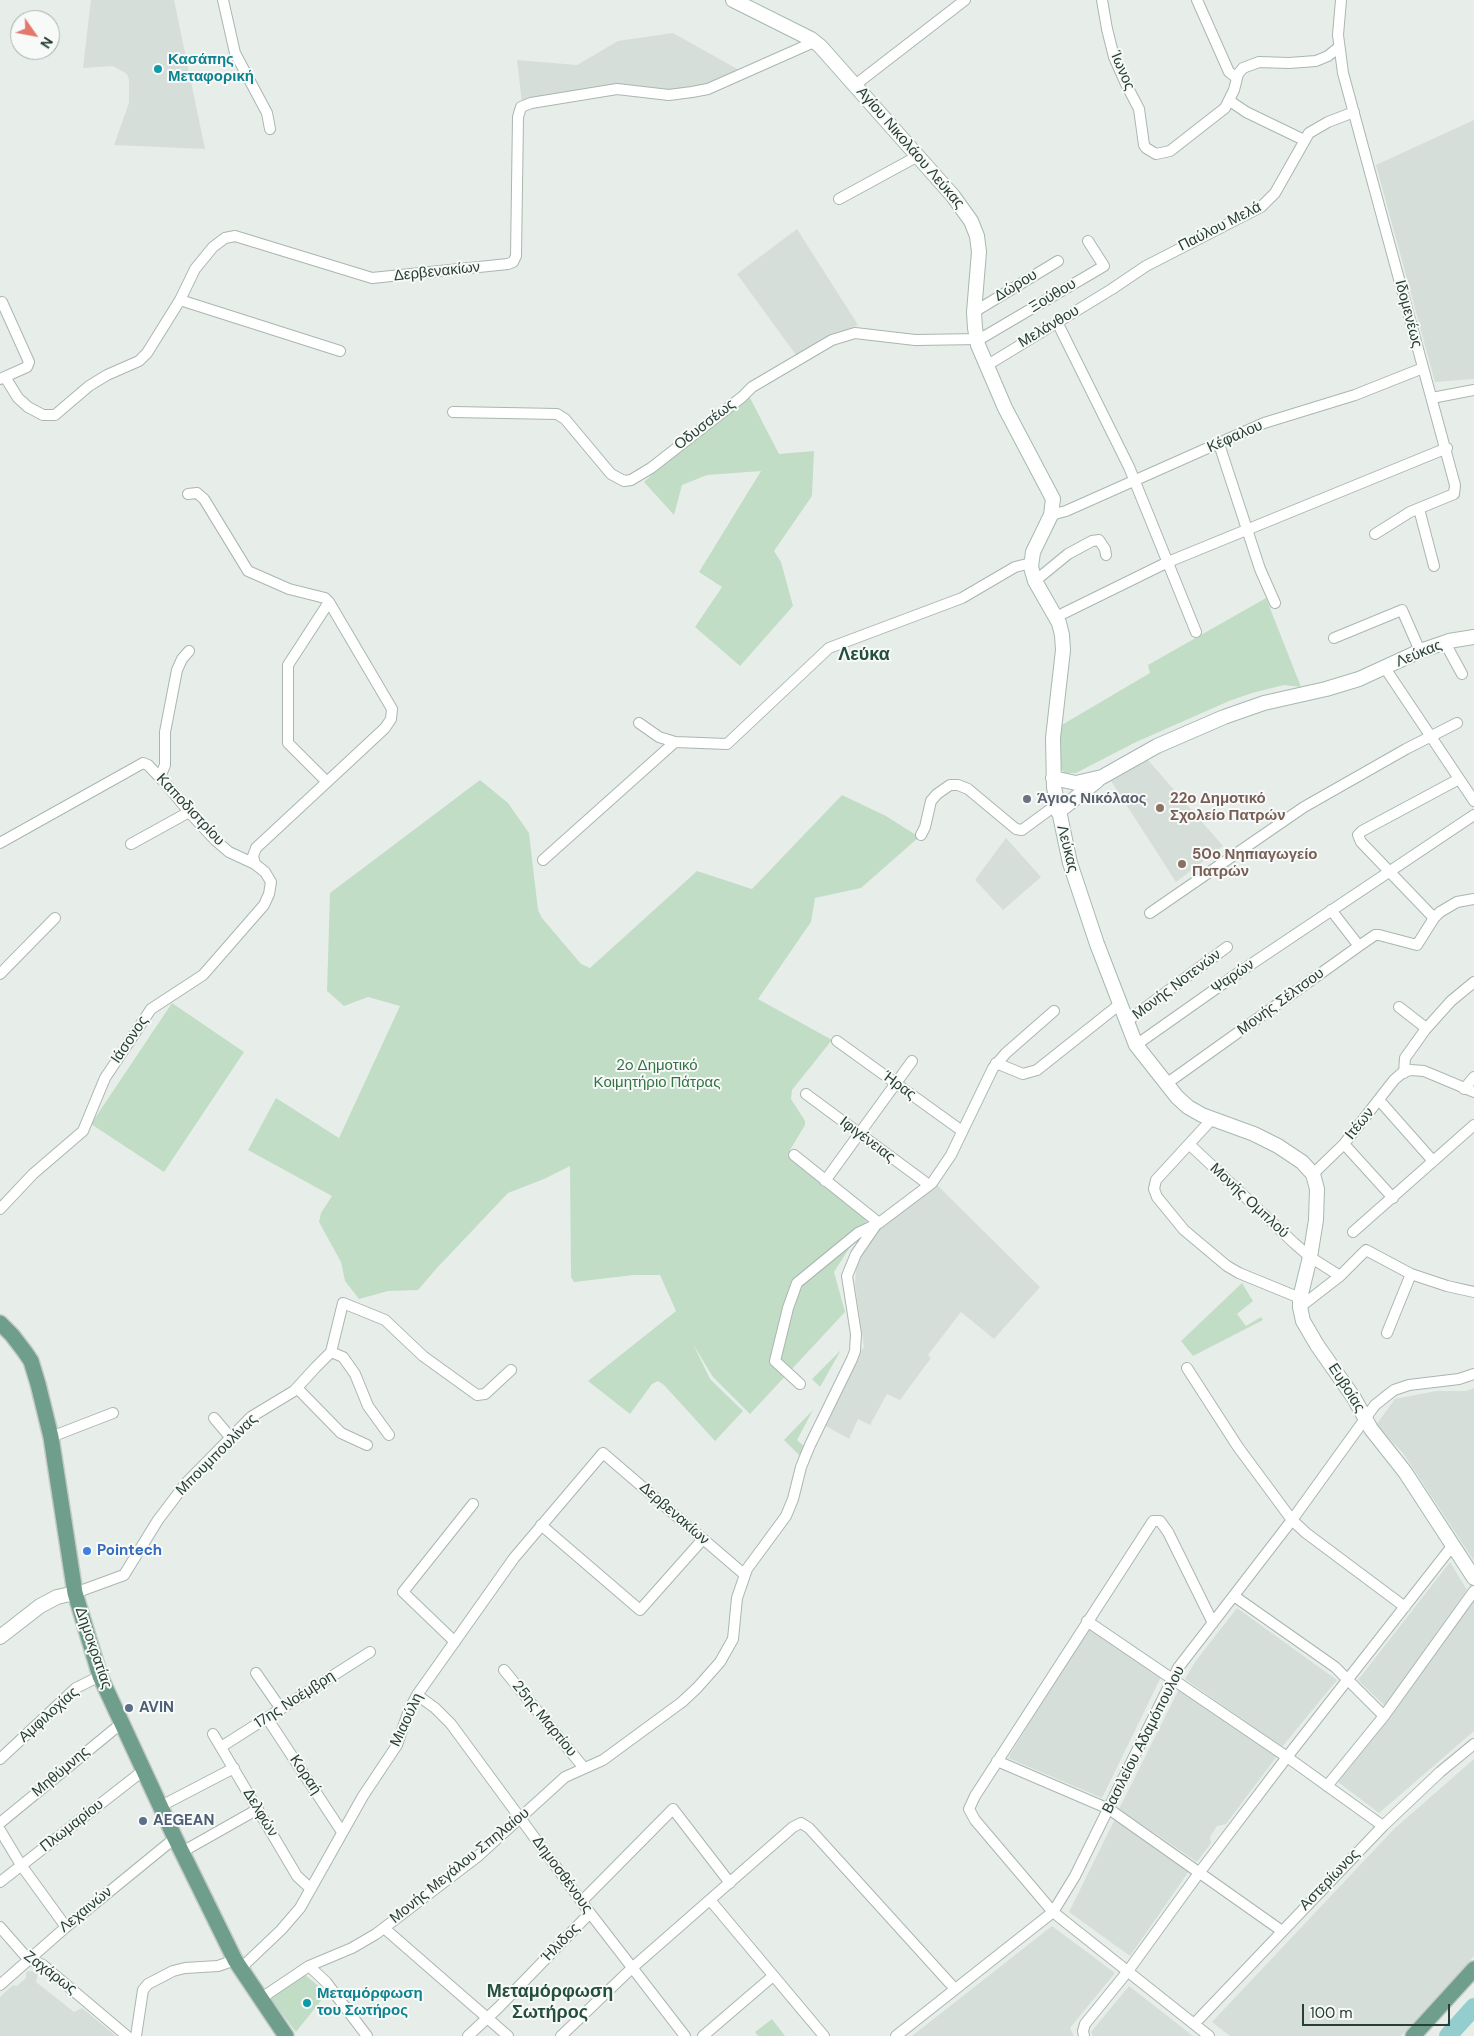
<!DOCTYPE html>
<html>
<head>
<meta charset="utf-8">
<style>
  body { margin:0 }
  #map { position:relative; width:1474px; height:2036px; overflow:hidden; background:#e7eee9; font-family:"DM Sans",sans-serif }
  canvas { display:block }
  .north { position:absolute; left:10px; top:10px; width:50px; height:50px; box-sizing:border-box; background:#f7faf8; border:1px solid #a4afaa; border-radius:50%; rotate:123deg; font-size:14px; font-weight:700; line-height:20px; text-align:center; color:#273f35 }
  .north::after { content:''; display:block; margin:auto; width:18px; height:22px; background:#e5786d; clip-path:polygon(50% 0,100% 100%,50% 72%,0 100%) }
  .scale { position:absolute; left:1302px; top:2004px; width:148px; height:22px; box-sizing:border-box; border:2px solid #273f35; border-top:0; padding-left:6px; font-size:15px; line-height:18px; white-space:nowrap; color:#273f35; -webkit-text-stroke:4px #f7faf8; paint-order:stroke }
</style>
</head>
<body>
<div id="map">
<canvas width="1474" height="2036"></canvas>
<div class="north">N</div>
<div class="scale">100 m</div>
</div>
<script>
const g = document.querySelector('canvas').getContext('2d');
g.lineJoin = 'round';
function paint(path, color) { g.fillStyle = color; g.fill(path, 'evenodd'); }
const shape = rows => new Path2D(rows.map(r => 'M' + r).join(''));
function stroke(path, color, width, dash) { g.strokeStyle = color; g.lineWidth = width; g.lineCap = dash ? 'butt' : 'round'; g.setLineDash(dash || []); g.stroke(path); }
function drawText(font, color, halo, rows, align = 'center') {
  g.font = font + ' "DM Sans",sans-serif'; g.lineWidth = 4; g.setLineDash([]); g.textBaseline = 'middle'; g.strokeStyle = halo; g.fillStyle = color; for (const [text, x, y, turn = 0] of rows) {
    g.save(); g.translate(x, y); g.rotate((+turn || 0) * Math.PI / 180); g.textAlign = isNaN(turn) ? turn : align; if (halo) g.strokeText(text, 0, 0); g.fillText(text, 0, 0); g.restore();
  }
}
paint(shape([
  [91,0,174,0,205,149,114,145,129,103,129,80,127,74,113,66,83,68],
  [673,33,739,70,706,88,667,95,618,89,522,103,517,60,577,65,618,41],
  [1474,120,1474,379,1435,382,1376,165],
  [797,229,858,325,796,355,737,274],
  [1148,760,1223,846,1176,882,1111,781],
  [1006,838,1041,877,1003,910,975,880],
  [936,1184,1040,1287,994,1339,961,1312,928,1355,931,1358,900,1400,887,1394,870,1425,858,1419,849,1439,826,1426,856,1358,864,1347,855,1285,856,1267,860,1256,880,1229,919,1199],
  [1474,1388,1474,1561,1403,1453,1376,1425,1395,1399,1436,1391,1466,1391],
  [1450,1562,1467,1590,1385,1706,1358,1680],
  [1474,1600,1474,1731,1379,1813,1338,1782,1390,1718],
  [1237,1608,1337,1680,1282,1747,1185,1679,1195,1662],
  [1088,1628,1161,1677,1102,1798,1008,1758],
  [1179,1689,1277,1756,1226,1824,1217,1826,1210,1837,1211,1843,1197,1862,1119,1809],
  [1474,1759,1474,1956,1401,2036,1230,2036,1212,2022,1395,1828],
  [1115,1819,1189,1871,1130,1956,1069,1912],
  [1052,1926,1115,1973,1070,2028,1074,2036,912,2036],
  [28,1971,38,1972,36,1982,74,2012,82,2008,116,2036,0,2036,0,1997,13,1985,17,1986,26,1978,26,1973],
  [1129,1986,1193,2036,1093,2036,1091,2032]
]), '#d5ded8');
paint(shape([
  [749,396,779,454,814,451,812,496,774,551,781,562,793,606,740,666,695,627,722,587,699,572,761,471,707,475,682,485,674,515,644,482,697,433],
  [1266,598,1301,687,1284,685,1252,693,1229,701,1134,743,1076,773,1065,773,1060,768,1060,726,1150,673,1148,665],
  [480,780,508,803,529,833,538,910,542,918,581,964,590,968,697,871,752,889,842,795,886,816,919,837,861,888,815,898,811,922,758,999,832,1040,792,1090,791,1099,805,1121,805,1125,787,1155,825,1187,868,1219,834,1272,845,1312,750,1414,713,1377,693,1344,710,1379,743,1411,715,1441,664,1385,658,1381,652,1384,630,1414,588,1381,676,1311,660,1275,634,1275,574,1282,571,1277,570,1166,544,1179,508,1193,436,1269,418,1290,388,1291,359,1299,345,1281,341,1262,319,1222,321,1213,332,1196,248,1150,276,1098,339,1138,400,1006,368,997,344,1006,327,991,330,893],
  [172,1003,244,1052,164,1172,91,1124],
  [1242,1283,1253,1301,1237,1314,1246,1326,1261,1317,1263,1320,1193,1356,1181,1341],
  [841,1350,820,1387,812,1379],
  [813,1410,797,1440,804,1446,800,1456,784,1440],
  [304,1974,327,1993,296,2032,270,1998],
  [772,2019,785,2036,758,2036,755,2032]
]), '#c2ddc5');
stroke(shape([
  [1448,2036,1474,2007]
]), '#94cdcd', 18);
const street = shape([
  [223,0,235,53,267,113,270,129],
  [1102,0,1107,29,1114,57,1126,84,1139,109,1144,145,1146,148,1156,154,1170,151,1225,108,1234,90,1238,74,1243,68,1259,62,1289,63,1316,61,1328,56,1339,47],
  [1197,0,1229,72,1237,78],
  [1341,0,1338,35,1343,73,1455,485,1454,494,1410,512,1375,534],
  [855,85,965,0],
  [1230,101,1246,112,1304,140],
  [839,199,918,156],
  [180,300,340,351],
  [974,312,1058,261],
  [1057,322,1129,467,1196,632],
  [986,366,1112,289,1146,266,1261,207,1275,193,1309,133,1328,122,1354,112],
  [5,377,18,398,28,407,43,415,55,415,89,386,107,375,139,361,147,353,180,300,195,269,213,247,225,238,235,236,372,278,508,264,513,262,516,256,518,117,521,107,531,103,617,89,669,95,692,92,708,89,814,42],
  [0,379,27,367,29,362,2,302],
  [1432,398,1474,390],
  [453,412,557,414,565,419,611,474,624,481,631,480,651,468,742,397,752,387,832,340,855,333,915,340,980,339,1104,266,1088,241],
  [1219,444,1260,569,1275,603],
  [188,494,197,493,204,499,248,571,289,589,325,598,329,602,288,665,288,743,327,782,256,848,253,856,255,864],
  [1419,509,1434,566],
  [1051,515,1066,511,1264,423,1355,395,1423,368],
  [1035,581,1068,554,1092,541,1099,540,1105,549,1106,555],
  [1056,617,1168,562,1447,448],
  [1334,638,1402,610,1420,651],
  [1445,643,1462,674],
  [1385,668,1474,801],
  [639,723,659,737,675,742,727,744,829,648,962,598,1015,567,1031,563],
  [160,777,165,765,165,732,177,670,182,659,189,651],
  [327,782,385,728,391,719,392,709,329,602],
  [921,835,925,827,931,801,937,794,950,785,958,785,968,789,1016,829,1022,830,1056,805],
  [0,843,143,763,148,765,167,785,189,812,215,840,229,852,255,864,265,872,271,882,269,894,264,905,203,975,151,1009,105,1078,83,1131,33,1174,0,1209],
  [131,844,189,812],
  [543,860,675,742],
  [1150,913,1304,807,1406,749,1457,723],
  [1434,918,1361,842,1358,835,1362,831,1459,779],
  [1359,946,1375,935,1379,935,1417,945,1434,918,1440,912,1457,902,1474,899],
  [0,974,55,918],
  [1399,1007,1426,1028],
  [1126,1022,1227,947],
  [837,1041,962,1131],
  [1136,1045,1241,971,1474,815],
  [996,1063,1023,1074,1037,1070,1120,1004],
  [1404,1073,1405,1058,1425,1030,1451,1001,1474,982],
  [1166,1084,1359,946,1331,910],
  [1464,1089,1474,1077],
  [806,1094,929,1185],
  [1379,1100,1433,1161],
  [1212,1119,1156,1180,1154,1189,1157,1197,1184,1230,1227,1266,1239,1273,1300,1298],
  [1189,1144,1294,1243,1310,1257,1340,1276,1366,1250,1411,1274,1447,1286,1474,1292],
  [1344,1144,1393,1198],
  [794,1155,879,1223],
  [1313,1174,1344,1144,1394,1080,1402,1073,1410,1070,1424,1071,1474,1092],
  [825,1181,912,1061],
  [1353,1232,1474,1125],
  [1300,1307,1340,1276],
  [1387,1333,1411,1274],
  [331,1352,343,1357,355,1374,368,1406,389,1435],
  [1187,1368,1238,1447,1292,1520,1306,1533,1405,1607],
  [800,1384,775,1361,788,1308,797,1283,858,1233,879,1223,932,1183,951,1155,993,1068,1006,1053,1054,1011],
  [297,1388,341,1433,367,1445],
  [214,1418,231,1438],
  [51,1437,113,1413],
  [541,1525,640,1610,703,1539],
  [75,1593,124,1575,158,1520,186,1483,251,1417,294,1391,316,1367,331,1352,343,1303,385,1320,423,1356,477,1395,485,1394,511,1370],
  [1234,1596,1335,1667,1384,1716,1327,1786],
  [1087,1621,1287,1757,1383,1826],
  [455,1642,403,1592,473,1504],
  [504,1670,584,1768],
  [256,1673,281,1709],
  [417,1695,435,1708,451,1724,590,1913,685,2036],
  [1384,1716,1474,1591],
  [267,1718,342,1832],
  [213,1734,297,1876,311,1889],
  [221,1747,370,1652],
  [0,1759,76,1688,100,1676],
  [997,1761,1109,1809,1282,1931],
  [161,1806,234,1768],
  [0,1823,123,1722],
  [0,1830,21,1865,66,1927],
  [182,1852,258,1809],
  [0,1882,144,1770],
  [710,1900,824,2036],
  [582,1901,673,1809,730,1883],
  [0,1927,28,1959,43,1965,127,2036],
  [384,1928,508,2036],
  [309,1966,326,1982,367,2036],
  [240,1969,281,1930,300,1908,363,1796,397,1745,409,1710,417,1695,514,1558,603,1453,745,1575],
  [0,1985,66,1927,175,1838],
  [260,1999,309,1966,352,1948,376,1934,477,1857,565,1777,603,1760,682,1702,697,1688,720,1662,733,1639,737,1598,747,1569,786,1516,793,1499,801,1467,810,1445,852,1359,855,1351,856,1334,847,1276,856,1254,876,1225],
  [1194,2024,1383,1826,1440,1772,1474,1744],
  [136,2036,143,1990,148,1984,173,1971,185,1968,218,1966,235,1960],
  [468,2036,498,2008,590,1913],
  [561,2036,632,1968,793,1827,801,1823,809,1828,955,1989],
  [703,2036,773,1976],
  [896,2036,1053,1912,1075,1876,1178,1668,1292,1520,1375,1405,1394,1390,1409,1385,1459,1379,1474,1374],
  [1084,2036,1083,2031,1085,2024,1128,1971,1199,1873,1287,1757,1453,1545],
  [1209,2036,1053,1912,975,1820,969,1809,975,1796,1153,1521,1160,1521,1168,1532,1213,1623]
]);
const secondary = shape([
  [733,0,811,39,820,46,953,196,971,221,977,236,979,252,974,312,975,328,978,345,1005,408,1053,499,1051,515,1033,552,1031,567,1035,581,1059,623,1062,635,1063,650,1053,738,1054,787,1070,863,1097,944,1136,1045,1177,1097,1188,1107,1202,1115,1254,1134,1278,1146,1302,1162,1313,1174,1317,1189,1316,1220,1310,1257,1300,1298,1300,1307,1303,1321,1317,1345,1354,1398,1371,1429,1405,1472,1474,1578],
  [1053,778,1076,783,1102,777,1157,746,1224,717,1264,703,1326,689,1359,679,1420,651,1449,641,1474,637],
  [1058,812,1098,780],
  [0,1637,40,1606,57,1597,75,1593]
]);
const primary = shape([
  [0,1323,12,1335,25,1352,31,1361,38,1384,51,1437,75,1593,100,1676,175,1838,235,1960,286,2036],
  [1413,2036,1474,1969]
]);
stroke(street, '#aab6af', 12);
stroke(secondary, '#a6b9af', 16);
stroke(primary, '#c3c9c6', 18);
stroke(street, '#fff', 10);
stroke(secondary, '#fff', 14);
stroke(primary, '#6f9f8c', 15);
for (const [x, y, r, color] of [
  [158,69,5,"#0f9aa8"],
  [1027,799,5,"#6b7280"],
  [1160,808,5,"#8d6e63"],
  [1182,864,5,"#8d6e63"],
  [87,1551,5,"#3f7fe0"],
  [129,1708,5,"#5c6f8a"],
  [143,1821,5,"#5c6f8a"],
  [307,2003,5,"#0f9aa8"]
]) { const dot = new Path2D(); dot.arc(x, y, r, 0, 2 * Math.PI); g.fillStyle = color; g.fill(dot); stroke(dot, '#f7faf8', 2); }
drawText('bold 15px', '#0d838f', '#f7faf8', [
  ["Κασάπης",168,60],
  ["Μεταφορική",168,77],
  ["Μεταμόρφωση",317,1994],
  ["του Σωτήρος",317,2011]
], 'left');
drawText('15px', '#273f35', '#f7faf8', [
  ["Ίωνος",1122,71,67],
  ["Αγίου Νικολάου Λεύκας",910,148,49],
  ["Παύλου Μελά",1220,227,-27],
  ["Δερβενακίων",437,272,-6],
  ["Δώρου",1016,286,-31],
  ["Ξούθου",1053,296,-31],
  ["Ιδομενέως",1408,314,75],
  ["Μελάνθου",1049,327,-31],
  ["Οδυσσέως",705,425,-38],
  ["Κέφαλου",1235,437,-24],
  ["Λεύκας",1419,654,-22],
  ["Καποδιστρίου",190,810,47],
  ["Λεύκας",1067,849,76],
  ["Ψαρών",1233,977,-35],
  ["Μονής Νοτενών",1177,985,-37],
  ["Μονής Σέλτσου",1281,1002,-36],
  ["Ιάσονος",130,1040,-56],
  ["Ήρας",899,1086,36],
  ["Ιτέων",1360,1124,-51],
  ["Ιφιγένειας",867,1140,37],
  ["Μονής Ομπλού",1249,1201,43],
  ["Ευβοίας",1346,1388,57],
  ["Μπουμπουλίνας",217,1455,-45],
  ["Δερβενακίων",674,1514,41],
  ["Δημοκρατίας",93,1648,71],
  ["17ης Νοέμβρη",295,1700,-33],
  ["Αμφιλοχίας",49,1715,-42],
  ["25ης Μαρτίου",544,1719,51],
  ["Μιαούλη",407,1720,-65],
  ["Βασιλείου Αδαμόπουλου",1144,1740,-63],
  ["Μηθύμνης",61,1772,-40],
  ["Κοραή",305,1775,56],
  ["Δελφών",260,1813,59],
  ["Πλωμαρίου",72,1826,-38],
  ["Μονής Μεγάλου Σπηλαίου",460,1866,-39],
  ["Δημοσθένους",562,1875,54],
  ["Αστερίωνος",1330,1880,-46],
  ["Λεχαινών",86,1910,-39],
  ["Ήλιδος",561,1943,-46],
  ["Ζαχάρως",50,1973,37]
]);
drawText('bold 15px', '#5b616d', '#f7faf8', [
  ["Άγιος Νικόλαος",1037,799]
], 'left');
drawText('bold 15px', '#785e54', '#f7faf8', [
  ["22ο Δημοτικό",1170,799],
  ["Σχολείο Πατρών",1170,816],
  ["50o Νηπιαγωγείο",1192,855],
  ["Πατρών",1192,872]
], 'left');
drawText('15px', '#347243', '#f7faf8', [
  ["2o Δημοτικό",657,1066],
  ["Κοιμητήριο Πάτρας",657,1083]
]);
drawText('bold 15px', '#366cbe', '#f7faf8', [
  ["Pointech",97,1551]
], 'left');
drawText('bold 15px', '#4e5e75', '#f7faf8', [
  ["AVIN",139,1708],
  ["AEGEAN",153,1821]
], 'left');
drawText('bold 18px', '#244f3e', '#f7faf8', [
  ["Λεύκα",864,655],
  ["Μεταμόρφωση",550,1992],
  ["Σωτήρος",550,2013]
]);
</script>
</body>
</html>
